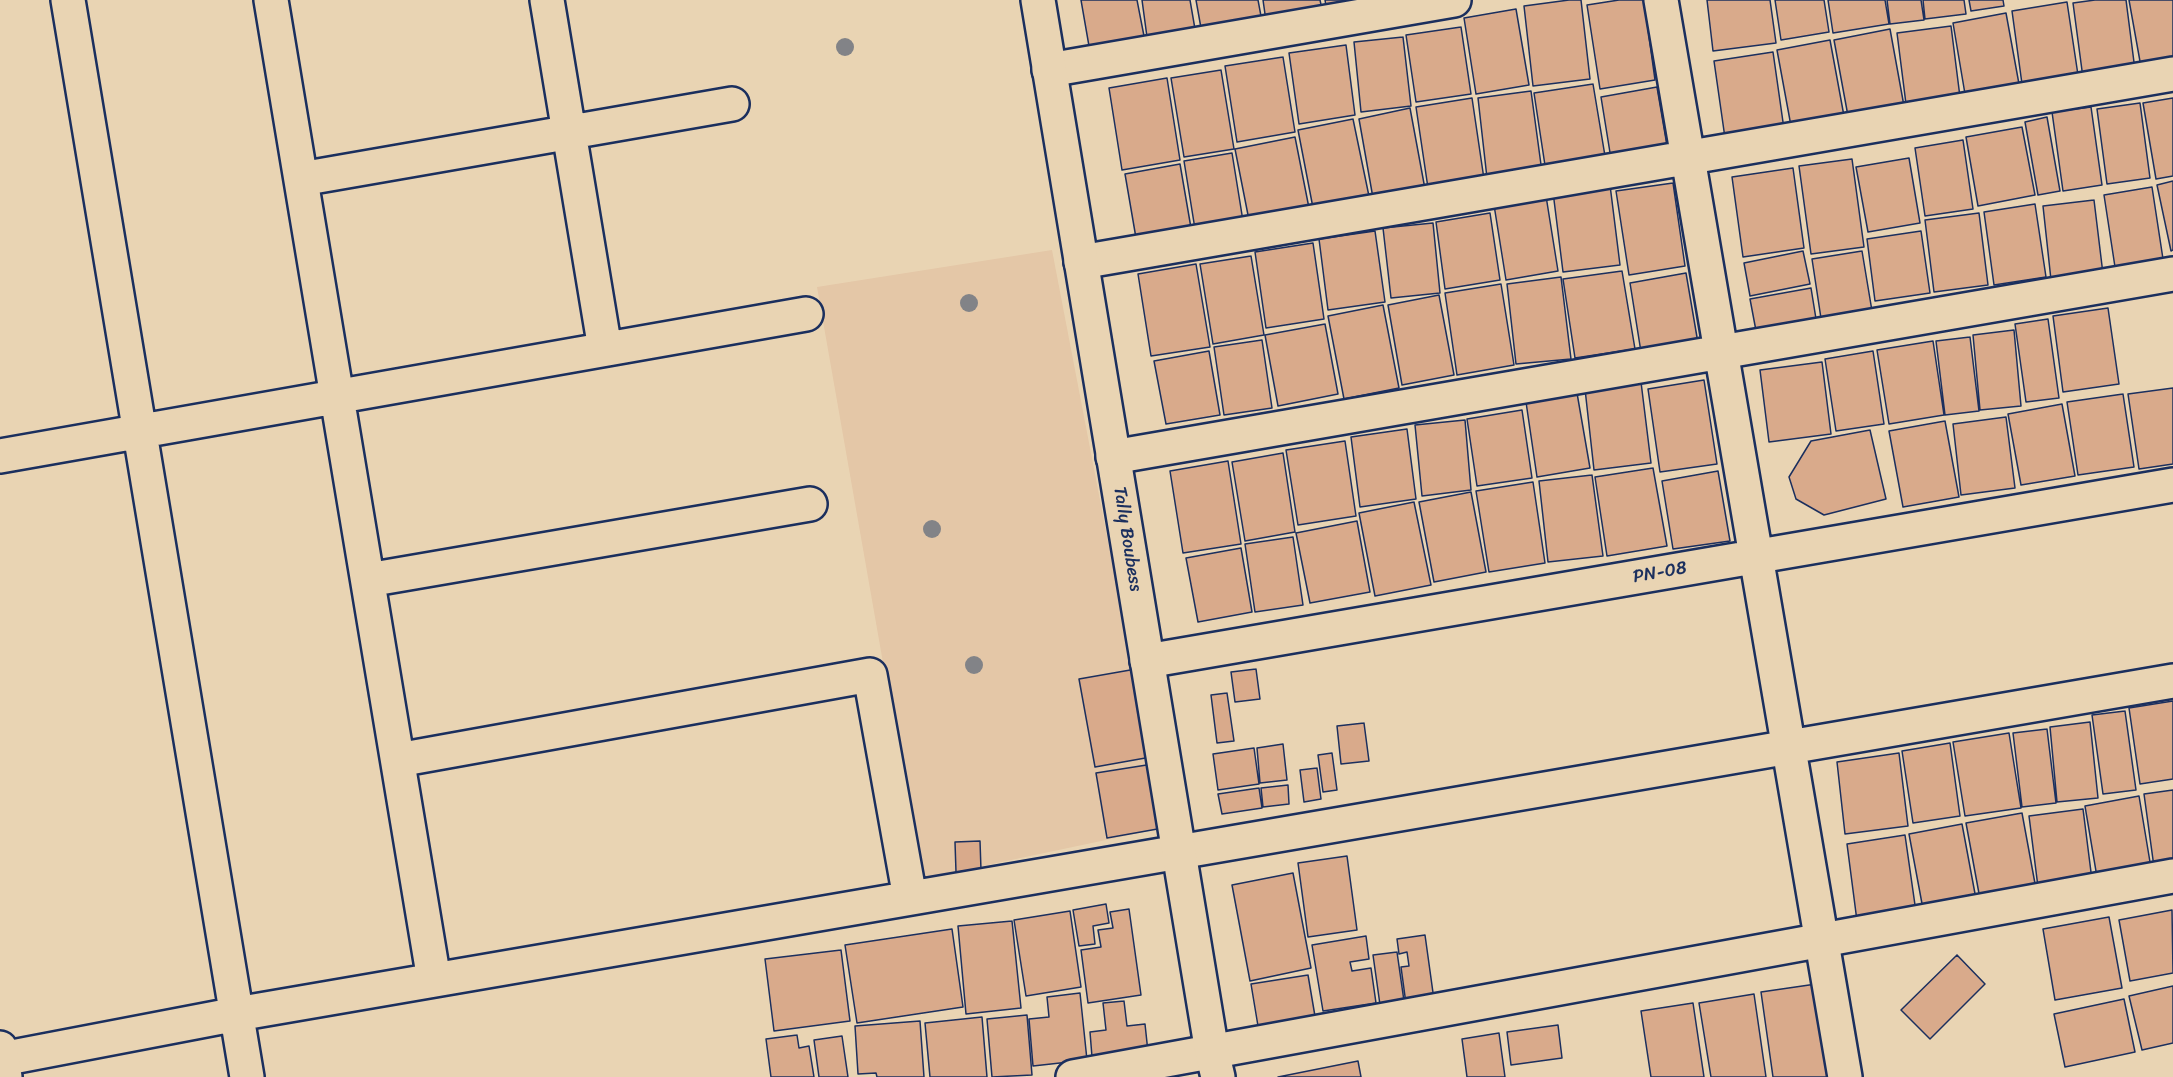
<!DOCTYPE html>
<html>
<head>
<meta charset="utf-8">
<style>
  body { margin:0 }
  canvas { display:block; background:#e9d4b3 }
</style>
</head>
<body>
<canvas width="2173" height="1077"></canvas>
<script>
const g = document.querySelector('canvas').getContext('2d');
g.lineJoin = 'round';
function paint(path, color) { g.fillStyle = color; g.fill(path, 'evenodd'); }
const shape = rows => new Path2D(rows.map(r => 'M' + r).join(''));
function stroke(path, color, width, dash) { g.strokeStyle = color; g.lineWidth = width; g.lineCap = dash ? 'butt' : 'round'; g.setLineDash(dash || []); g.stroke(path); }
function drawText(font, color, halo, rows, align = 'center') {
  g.font = font + ' Sriracha,sans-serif'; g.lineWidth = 4.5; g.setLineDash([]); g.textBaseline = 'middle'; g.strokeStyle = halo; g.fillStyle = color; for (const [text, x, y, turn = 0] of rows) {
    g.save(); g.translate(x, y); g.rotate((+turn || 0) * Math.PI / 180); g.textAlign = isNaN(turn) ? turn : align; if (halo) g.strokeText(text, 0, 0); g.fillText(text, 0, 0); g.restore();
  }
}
paint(shape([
  [1052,250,1163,828,921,879,817,287]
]), '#e4c7a7');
const building = shape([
  [1081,0,1137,0,1144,36,1089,46,1081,0],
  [1142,0,1190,0,1195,29,1147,37,1142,0],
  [1196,0,1258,0,1261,16,1201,28,1196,0],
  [1263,0,1320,0,1322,9,1266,21,1263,0],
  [1325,0,1359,0,1326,6,1325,0],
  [1569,0,1581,0,1590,79,1533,86,1524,6,1569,0],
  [1619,0,1644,0,1655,80,1600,89,1587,5,1619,0],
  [1707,0,1770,0,1776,43,1713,51,1707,0],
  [1775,0,1824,0,1829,32,1781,40,1775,0],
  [1828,0,1885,0,1889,24,1833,33,1828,0],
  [1887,0,1921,0,1924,20,1890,24,1887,0],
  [1923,0,1964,0,1966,14,1925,19,1923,0],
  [1969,0,2003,0,2004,6,1971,11,1969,0],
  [2095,0,2126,0,2135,70,2083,78,2073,3,2095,0],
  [2129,0,2173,0,2173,62,2141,67,2129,0],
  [2067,2,2078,75,2022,84,2012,11,2067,2],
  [1516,9,1529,85,1476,94,1464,18,1516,9],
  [2006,13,2019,84,1965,94,1953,23,2006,13],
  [1951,26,1960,97,1906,104,1897,33,1951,26],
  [1461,27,1471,94,1416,102,1406,35,1461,27],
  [1890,29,1904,106,1848,116,1834,40,1890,29],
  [1403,37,1411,106,1361,112,1354,42,1403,37],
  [1830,40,1844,116,1791,126,1777,50,1830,40],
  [1346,45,1355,115,1299,124,1289,53,1346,45],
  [1773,52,1784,129,1725,138,1714,61,1773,52],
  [1283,57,1295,132,1237,142,1225,66,1283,57],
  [1221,70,1234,149,1184,157,1171,78,1221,70],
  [1167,78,1180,160,1122,170,1109,88,1167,78],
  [1593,84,1606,162,1546,172,1534,93,1593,84],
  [1657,87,1669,157,1612,165,1601,97,1657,87],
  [1531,91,1542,172,1487,178,1478,98,1531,91],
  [1472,98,1484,179,1428,188,1416,107,1472,98],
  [2173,98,2173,176,2156,179,2143,103,2173,98],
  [2140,103,2150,178,2107,184,2097,109,2140,103],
  [2091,107,2102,185,2063,191,2052,112,2091,107],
  [1410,108,1425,189,1373,198,1359,119,1410,108],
  [2047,117,2060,191,2038,195,2025,122,2047,117],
  [1353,119,1370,201,1314,213,1298,130,1353,119],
  [2022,127,2035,195,1978,206,1966,137,2022,127],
  [1295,137,1309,208,1249,220,1235,149,1295,137],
  [1963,140,1973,209,1925,216,1915,148,1963,140],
  [1232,153,1243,221,1195,229,1184,161,1232,153],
  [1909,158,1920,223,1868,232,1856,167,1909,158],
  [1852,159,1864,247,1811,254,1799,166,1852,159],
  [1180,164,1191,228,1136,238,1125,174,1180,164],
  [1793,168,1804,248,1743,257,1732,177,1793,168],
  [2173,181,2173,250,2171,251,2157,185,2173,181],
  [1673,183,1685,266,1629,275,1616,191,1673,183],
  [1610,185,1620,265,1563,272,1553,192,1610,185],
  [2152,187,2163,259,2115,267,2104,195,2152,187],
  [1546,196,1558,271,1506,280,1494,205,1546,196],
  [2094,200,2103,274,2051,280,2043,206,2094,200],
  [2035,204,2046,277,1994,285,1984,212,2035,204],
  [1490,213,1500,280,1445,289,1436,222,1490,213],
  [1979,213,1988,285,1934,292,1925,220,1979,213],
  [1433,223,1440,293,1391,298,1383,228,1433,223],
  [1375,231,1385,302,1328,310,1319,239,1375,231],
  [1921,231,1930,293,1875,301,1867,239,1921,231],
  [1313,243,1324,319,1266,328,1255,252,1313,243],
  [1803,251,1810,284,1750,296,1744,263,1803,251],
  [1862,251,1873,317,1822,325,1812,259,1862,251],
  [1251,256,1264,335,1213,344,1200,264,1251,256],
  [1196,264,1210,347,1151,356,1138,274,1196,264],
  [1622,271,1635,349,1575,358,1563,279,1622,271],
  [1686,273,1698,343,1641,352,1630,283,1686,273],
  [1561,277,1571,359,1516,364,1507,284,1561,277],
  [1501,284,1514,365,1457,375,1445,293,1501,284],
  [1811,288,1817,325,1757,336,1750,299,1811,288],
  [1439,295,1454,375,1402,385,1388,305,1439,295],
  [1383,305,1399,388,1344,399,1328,316,1383,305],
  [2108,308,2119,384,2063,392,2053,316,2108,308],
  [2048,319,2059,398,2026,402,2015,324,2048,319],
  [1325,324,1338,394,1278,406,1265,335,1325,324],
  [2014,330,2021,406,1980,410,1973,335,2014,330],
  [1970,337,1979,411,1945,415,1936,341,1970,337],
  [1262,340,1272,408,1224,415,1214,347,1262,340],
  [1933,341,1944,415,1889,424,1877,350,1933,341],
  [1209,351,1220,415,1166,424,1154,361,1209,351],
  [1873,351,1884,424,1836,431,1825,359,1873,351],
  [1822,362,1831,434,1769,442,1760,370,1822,362],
  [1704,380,1717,464,1660,472,1648,389,1704,380],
  [1641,382,1651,463,1594,470,1585,389,1641,382],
  [2173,388,2173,464,2139,469,2128,394,2173,388],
  [1577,393,1590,468,1537,477,1526,402,1577,393],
  [2123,394,2134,467,2078,475,2067,402,2123,394],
  [2062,404,2075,476,2021,485,2008,414,2062,404],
  [1522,410,1532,478,1477,486,1467,419,1522,410],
  [2006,417,2015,488,1961,495,1953,424,2006,417],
  [1465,420,1471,490,1422,496,1415,425,1465,420],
  [1945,421,1959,497,1903,507,1889,431,1945,421],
  [1407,429,1416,499,1360,507,1351,437,1407,429],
  [1870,430,1886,499,1824,515,1796,499,1789,477,1811,441,1870,430],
  [1345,441,1356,516,1298,525,1286,450,1345,441],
  [1283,453,1295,532,1245,541,1232,462,1283,453],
  [1228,461,1241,544,1183,553,1170,471,1228,461],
  [1653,468,1667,546,1607,556,1595,477,1653,468],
  [1718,471,1730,541,1673,549,1662,481,1718,471],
  [1592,475,1603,556,1548,562,1539,481,1592,475],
  [1533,482,1545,563,1489,572,1476,491,1533,482],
  [1471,492,1486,572,1434,582,1419,502,1471,492],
  [1414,502,1431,585,1375,596,1359,513,1414,502],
  [1357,521,1370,592,1310,603,1296,533,1357,521],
  [1293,537,1303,605,1255,612,1245,544,1293,537],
  [1241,548,1252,612,1198,622,1186,558,1241,548],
  [1136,669,1151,757,1095,767,1079,679,1136,669],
  [1256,669,1260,699,1235,702,1231,672,1256,669],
  [1227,693,1234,741,1217,743,1211,695,1227,693],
  [2173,701,2173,779,2140,784,2129,708,2173,701],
  [2125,711,2136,790,2103,794,2092,715,2125,711],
  [2090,722,2098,798,2057,802,2050,727,2090,722],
  [1364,723,1369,761,1341,764,1337,726,1364,723],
  [2047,729,2056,803,2022,807,2013,733,2047,729],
  [2009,733,2021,808,1965,816,1953,742,2009,733],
  [1950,743,1960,816,1913,823,1902,751,1950,743],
  [1283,744,1287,780,1260,783,1257,748,1283,744],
  [1254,748,1259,784,1218,790,1213,754,1254,748],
  [1332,753,1337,790,1323,792,1318,755,1332,753],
  [1899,753,1908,826,1845,834,1837,762,1899,753],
  [1153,764,1163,828,1107,838,1096,773,1153,764],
  [1317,768,1321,799,1304,802,1300,770,1317,768],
  [1288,785,1289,804,1263,807,1261,788,1288,785],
  [1259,788,1262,808,1222,814,1218,794,1259,788],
  [2173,790,2173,864,2154,867,2144,794,2173,790],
  [2139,796,2151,868,2097,877,2085,806,2139,796],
  [2083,809,2092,880,2038,887,2029,816,2083,809],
  [2022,813,2036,889,1980,899,1966,823,2022,813],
  [1962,824,1976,899,1923,909,1909,834,1962,824],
  [1905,835,1916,912,1857,921,1847,844,1905,835],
  [980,841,981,870,956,872,955,842,980,841],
  [1347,856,1357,930,1308,937,1298,863,1347,856],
  [1293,873,1311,968,1250,981,1232,885,1293,873],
  [1106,904,1109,923,1093,926,1095,944,1079,946,1073,910,1106,904],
  [1129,909,1141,995,1088,1003,1081,950,1101,947,1098,930,1113,928,1110,912,1129,909],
  [2172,910,2173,973,2130,981,2119,920,2172,910],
  [1070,911,1081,987,1026,996,1014,920,1070,911],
  [2109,917,2122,988,2055,1000,2043,929,2109,917],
  [1012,921,1021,1008,966,1014,958,926,1012,921],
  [952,929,963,1007,857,1023,845,945,952,929],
  [1425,935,1435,1007,1407,1011,1401,967,1409,966,1407,952,1399,954,1397,939,1425,935],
  [1366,936,1369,959,1350,962,1352,971,1371,968,1376,1003,1323,1011,1312,945,1366,936],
  [841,950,850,1021,774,1031,765,959,841,950],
  [1397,952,1405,1008,1381,1012,1373,955,1397,952],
  [1957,955,1985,984,1930,1039,1901,1010,1957,955],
  [1308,975,1317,1028,1260,1038,1251,984,1308,975],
  [1823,983,1836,1077,1773,1077,1761,992,1823,983],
  [2173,986,2173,1043,2142,1050,2129,996,2173,986],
  [1080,993,1087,1060,1033,1066,1029,1019,1049,1017,1047,997,1080,993],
  [1754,994,1766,1077,1711,1077,1699,1003,1754,994],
  [2124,999,2135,1052,2065,1067,2054,1014,2124,999],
  [1124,1001,1127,1026,1145,1024,1148,1052,1092,1057,1090,1032,1106,1030,1103,1003,1124,1001],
  [1693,1003,1704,1077,1651,1077,1641,1011,1693,1003],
  [1027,1015,1032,1075,992,1077,987,1019,1027,1015],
  [982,1017,987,1077,930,1077,925,1023,982,1017],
  [920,1021,924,1077,877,1077,876,1073,858,1074,855,1026,920,1021],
  [1558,1025,1562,1058,1511,1065,1507,1032,1558,1025],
  [1499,1033,1505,1077,1467,1077,1462,1039,1499,1033],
  [797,1035,799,1048,809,1046,814,1077,771,1077,766,1039,797,1035],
  [842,1036,848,1077,819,1077,814,1040,842,1036],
  [1358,1061,1361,1077,1278,1077,1358,1061]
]);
paint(building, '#d9aa8b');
stroke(building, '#1b2f5e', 1.5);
const minor = shape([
  [68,0,247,1077],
  [271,0,434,980],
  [547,0,605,349],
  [1661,0,1845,1077],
  [1049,70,1454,0],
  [301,179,732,104],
  [1081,262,2173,74],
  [0,456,806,314],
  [1113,457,2173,274],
  [368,580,810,504],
  [1147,661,2173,485],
  [398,760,870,675,910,898],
  [2,1059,237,1014,2173,681],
  [1073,1077,2173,876]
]);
const tertiary = shape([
  [1038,0,1212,1052,1218,1077],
  [0,1048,5,1077]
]);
stroke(minor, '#1b2f5e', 38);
stroke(tertiary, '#1b2f5e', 38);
stroke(minor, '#e9d4b3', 33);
stroke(tertiary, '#e9d4b3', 33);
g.fillStyle = '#828387';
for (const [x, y] of [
  [845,47],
  [969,303],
  [932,529],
  [974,665]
]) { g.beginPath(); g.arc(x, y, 9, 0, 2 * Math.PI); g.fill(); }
drawText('18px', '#1b2f5e', '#e9d4b3', [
  ["Tally Boubess",1127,539,81],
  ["PN-08",1660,573,-10]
]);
</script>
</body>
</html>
